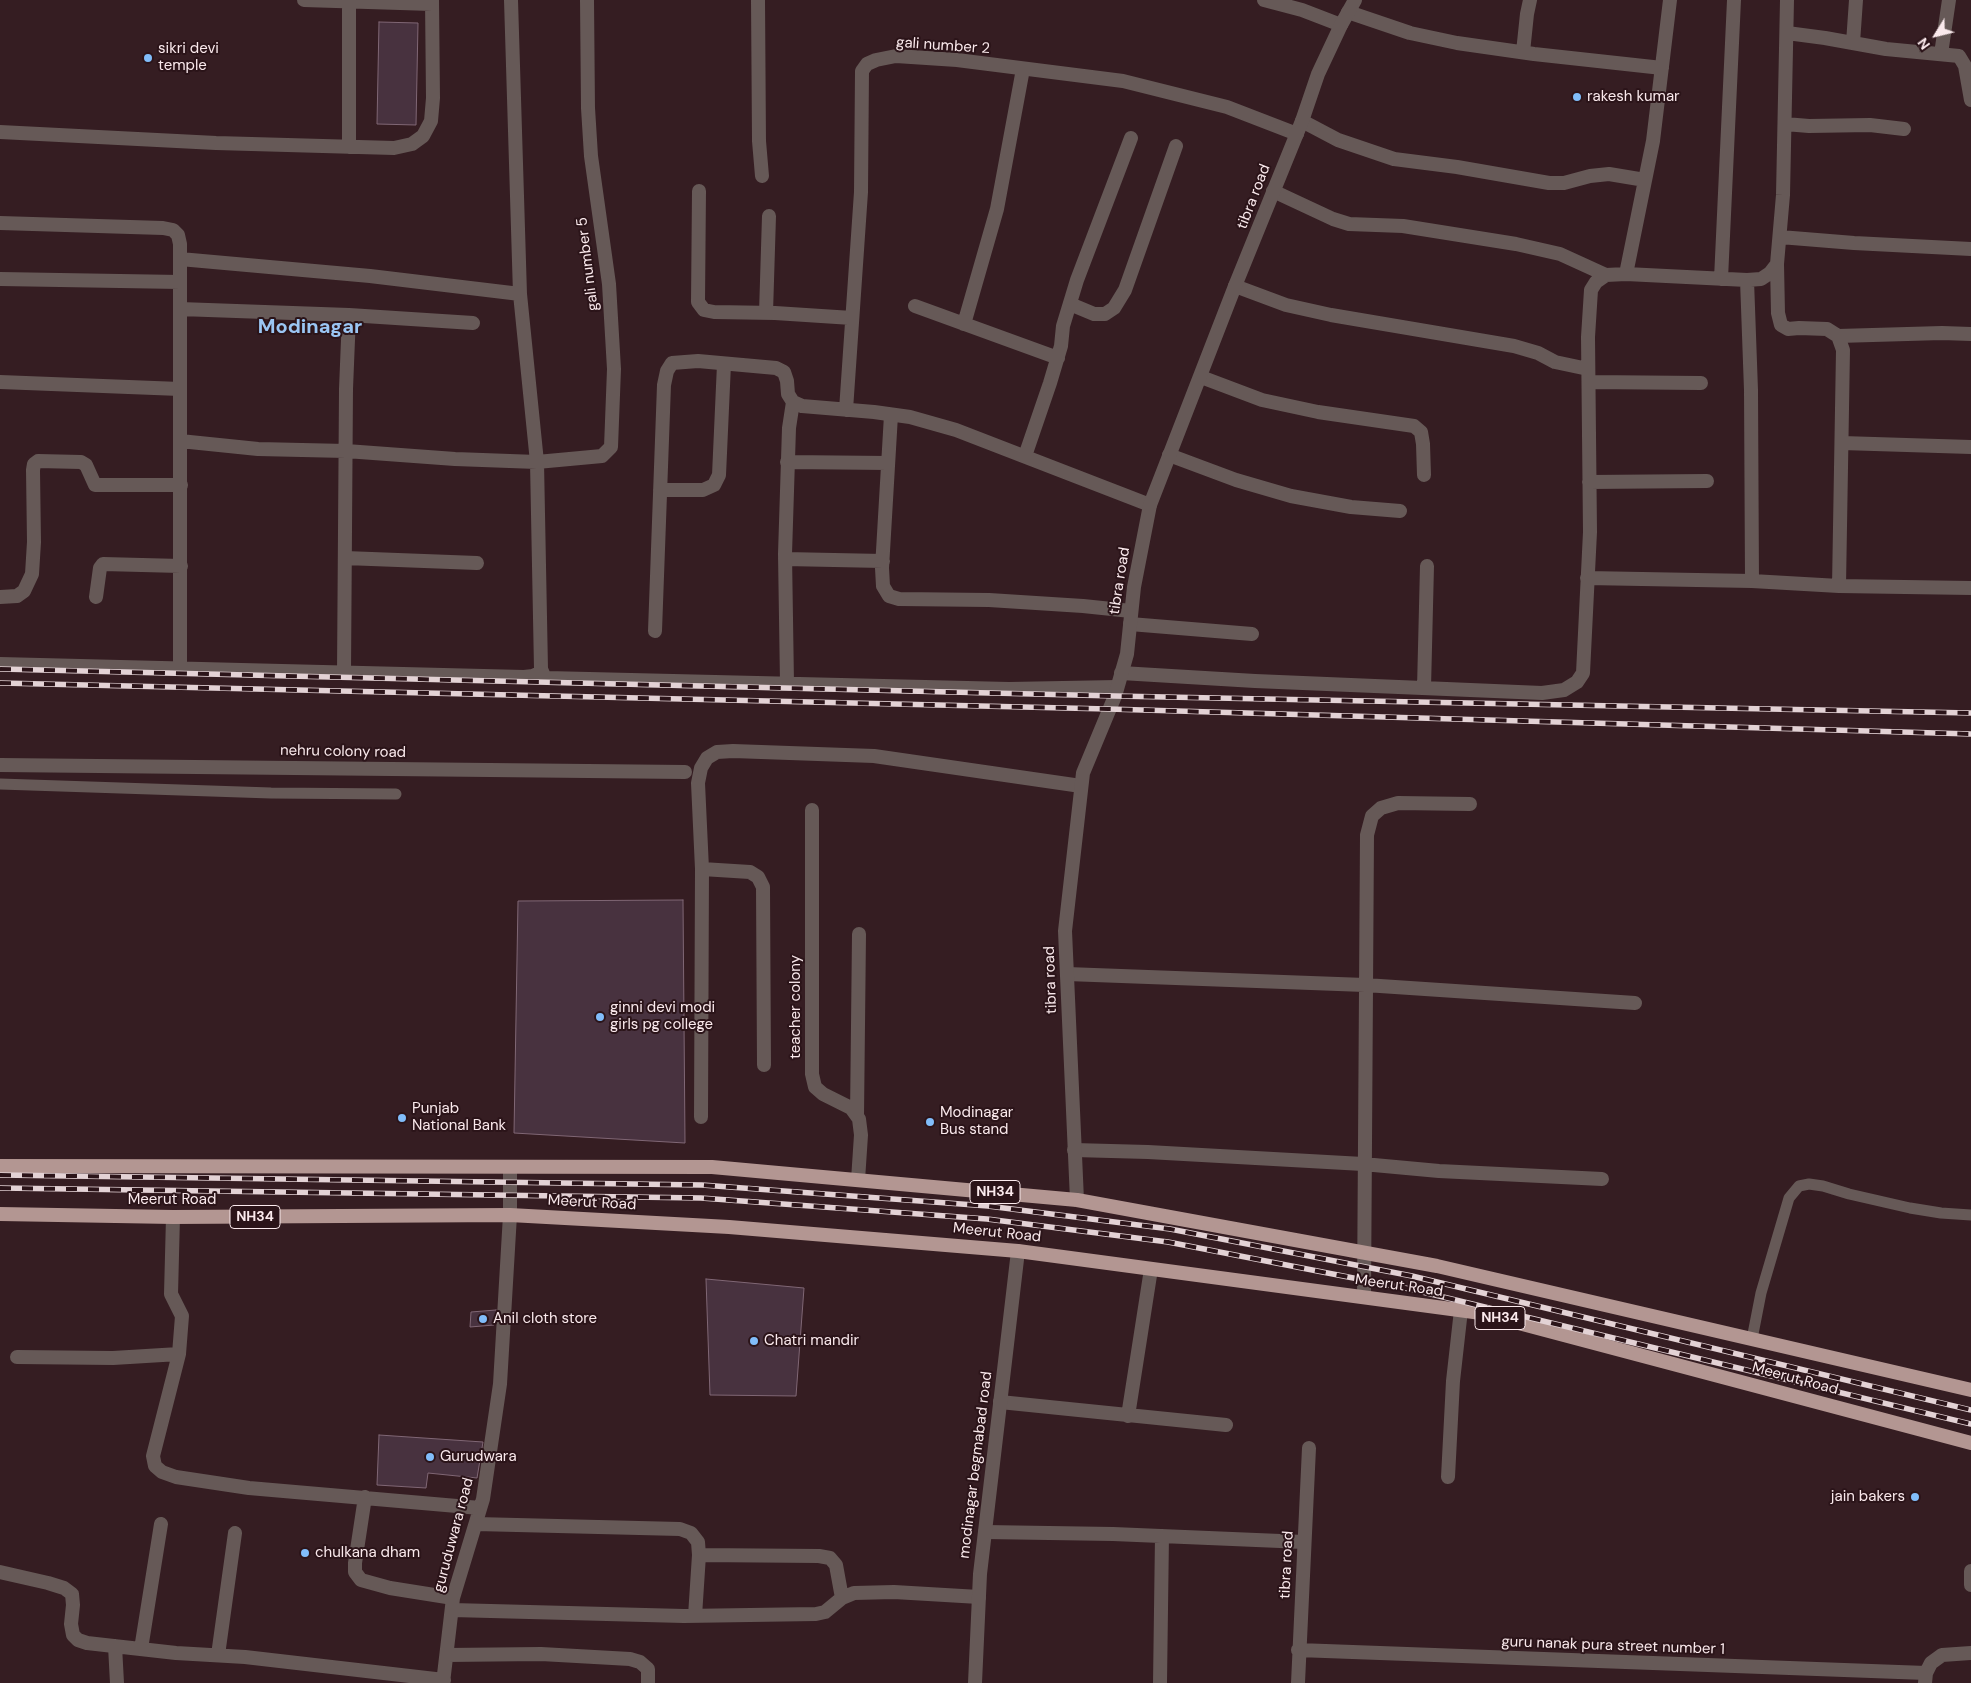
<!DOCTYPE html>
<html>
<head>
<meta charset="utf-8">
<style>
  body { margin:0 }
  #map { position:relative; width:1971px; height:1683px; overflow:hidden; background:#351d22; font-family:"DM Sans",sans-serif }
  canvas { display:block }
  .north { position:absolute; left:1911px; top:10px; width:50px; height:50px; -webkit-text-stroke:4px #2b1419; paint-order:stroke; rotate:234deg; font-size:14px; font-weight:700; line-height:20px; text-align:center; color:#fae9ec }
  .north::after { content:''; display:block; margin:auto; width:18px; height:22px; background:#fae9ec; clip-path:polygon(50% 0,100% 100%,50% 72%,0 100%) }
</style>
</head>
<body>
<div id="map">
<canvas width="1971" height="1683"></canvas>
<div class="north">N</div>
</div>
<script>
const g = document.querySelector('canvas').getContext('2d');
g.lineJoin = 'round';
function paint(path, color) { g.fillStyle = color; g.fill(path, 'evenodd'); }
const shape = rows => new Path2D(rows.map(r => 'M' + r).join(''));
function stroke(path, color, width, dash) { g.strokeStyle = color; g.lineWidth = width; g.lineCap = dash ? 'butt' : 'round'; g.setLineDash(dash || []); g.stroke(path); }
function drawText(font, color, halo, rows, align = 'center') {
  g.font = font + ' "DM Sans",sans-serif'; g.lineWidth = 4; g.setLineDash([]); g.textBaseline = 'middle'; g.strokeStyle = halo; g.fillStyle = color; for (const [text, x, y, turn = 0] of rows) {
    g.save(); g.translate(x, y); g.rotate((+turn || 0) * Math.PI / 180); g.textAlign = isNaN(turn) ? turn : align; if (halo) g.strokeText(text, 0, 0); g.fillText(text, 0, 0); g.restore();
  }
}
const building = shape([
  [379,22,418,23,416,125,377,124,379,22],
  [683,900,685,1143,514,1133,518,901,683,900],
  [706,1279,804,1288,796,1396,710,1395,706,1279],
  [496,1310,494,1325,470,1327,471,1312,496,1310],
  [379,1435,483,1442,477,1478,428,1473,426,1488,377,1485,379,1435]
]);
paint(building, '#48323f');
stroke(building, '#806775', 1);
stroke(shape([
  [0,784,271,793,396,794],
  [1752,1339,1761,1293,1789,1198,1799,1186,1809,1184,1823,1186,1849,1194,1910,1208,1941,1213,1971,1215]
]), '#665957', 11);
stroke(shape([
  [304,0,432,4],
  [511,0,520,294,537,462,541,669,544,676,547,678,1009,689,1117,687],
  [758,0,759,141,762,176],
  [1264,0,1302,10,1341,25],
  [349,1,349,147],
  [1348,12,1410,33,1457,43,1534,54,1662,68],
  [1787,33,1825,38,1886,49,1959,56,1965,66,1971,100],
  [1853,43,1856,0],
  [1523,52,1527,14,1530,0],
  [1941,54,1949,0],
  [1302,121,1338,140,1394,159,1457,167,1549,183,1564,183,1590,176,1609,174,1645,180],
  [1785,124,1809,126,1870,125,1904,129],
  [0,132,216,143,394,148,412,144,423,136,431,121,433,98,432,0],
  [699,191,698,302,704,310,714,312,775,313,852,318],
  [1273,191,1333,219,1349,224,1403,226,1516,244,1560,254,1606,275],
  [0,223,163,228,173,230,178,235,180,244,180,668],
  [1780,237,1854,243,1971,249],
  [180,259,370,276,520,294],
  [1777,264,1778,313,1781,325,1788,329,1799,328,1827,329,1838,336,1843,350,1839,586],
  [1626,274,1653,141,1670,0],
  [0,279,180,282],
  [1721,279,1734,0],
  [1747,280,1751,390,1752,581],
  [1235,286,1286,305,1331,315,1514,346,1538,353,1555,362,1588,369],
  [1070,304,1094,314,1105,314,1114,308,1125,290,1176,146],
  [915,306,1058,358],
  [180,309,349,315,473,323],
  [766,313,769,216],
  [964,324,997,209,1023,69],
  [1838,336,1942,333,1971,334],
  [1201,377,1262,400,1318,412,1414,426,1421,432,1423,444,1424,475],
  [0,382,180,389],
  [1589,382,1701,383],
  [846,410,861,192,862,71,867,64,876,60,896,56,957,60,1123,81,1227,107,1297,134],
  [891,415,882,568,883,586,889,596,899,599,989,600,1083,606,1131,611],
  [180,441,258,449,346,451,455,459,537,462,602,456,611,447,614,369,609,284,591,156,588,108,587,0],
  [1842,443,1971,447],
  [1169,455,1236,480,1291,496,1351,507,1400,511],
  [1025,456,1050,383,1061,346,1063,326,1077,280,1131,138],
  [787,462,888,463],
  [1589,482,1707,481],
  [660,490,703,490,714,485,719,475,724,364],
  [345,558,477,563],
  [785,559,883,561],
  [1587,578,1752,581,1839,586,1971,588],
  [0,597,17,596,24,591,32,574,34,542,33,470,34,464,38,461,81,462,86,465,95,485,181,485],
  [96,597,100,568,103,564,181,566],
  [1130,624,1252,634],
  [655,631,664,385,667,371,672,363,698,361,776,368,784,372,787,381,788,394,793,402,802,406,874,412,910,417,956,430,1150,505],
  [0,664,524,677,533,676,542,672],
  [344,672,346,389,349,315],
  [1121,673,1255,681,1542,693,1564,690,1577,682,1583,673,1590,532,1588,337,1591,290,1596,282,1606,275,1626,274,1747,280,1761,279,1770,273,1777,264,1783,195,1787,0],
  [787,683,785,554,789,428,793,402],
  [1424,688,1427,566],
  [0,765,685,772],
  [812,810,812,1074,815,1087,823,1094,851,1108,859,1119,861,1135,858,1180],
  [702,869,750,872,758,877,763,887,764,1065],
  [1067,974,1365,985,1635,1003],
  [857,1116,859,934],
  [701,1117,702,869,698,783,701,768,707,758,717,752,733,751,874,756,1081,786],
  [1074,1150,1148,1152,1363,1164,1439,1171,1602,1179],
  [173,1217,171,1294,182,1316,179,1354,153,1456,155,1466,162,1472,176,1477,249,1488,480,1508],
  [1364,1297,1367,835,1372,816,1381,808,1398,803,1470,804],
  [17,1357,113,1358,179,1354],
  [1000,1402,1226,1425],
  [1128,1416,1151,1269],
  [1448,1477,1453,1381,1461,1310],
  [365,1497,355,1563,355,1572,361,1580,390,1588,453,1598],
  [476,1524,680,1529,691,1533,698,1542,699,1555,695,1616],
  [985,1532,1113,1534,1304,1542],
  [699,1555,819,1556,830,1558,836,1565,842,1598],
  [1971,1571,1971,1585],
  [0,1572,48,1583,64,1588,72,1594,73,1605,71,1624,73,1635,78,1640,87,1643,176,1653,245,1657,444,1680],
  [452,1610,684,1616,816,1614,825,1612,842,1598,854,1593,894,1592,979,1597],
  [115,1646,117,1683],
  [141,1649,161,1524],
  [1298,1650,1926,1673],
  [218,1655,235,1533],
  [447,1655,541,1654,630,1659,640,1662,648,1669,648,1683],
  [443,1683,453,1598,483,1499,500,1384,510,1215,510,1167],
  [1160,1683,1162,1536],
  [1298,1683,1309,1448],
  [1925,1683,1926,1673,1931,1663,1942,1655,1971,1653]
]), '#665957', 14);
stroke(shape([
  [1077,1200,1065,931,1083,773,1115,696,1127,654,1134,587,1150,505,1235,286,1302,121,1318,74,1341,25,1355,0],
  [975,1683,980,1574,1018,1251]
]), '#665957', 14);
stroke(shape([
  [0,1166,712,1167,1077,1200,1437,1266,1971,1390],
  [0,1214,173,1217,510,1215,729,1227,1018,1251,1481,1313,1971,1443]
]), '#b39692', 14);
const rail = shape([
  [0,669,1115,696,1971,713],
  [0,683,1108,709,1971,734],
  [0,1175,702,1185,988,1206,1170,1229,1412,1276,1971,1410],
  [0,1188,701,1198,987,1219,1168,1242,1410,1289,1971,1424]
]);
stroke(rail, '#e3d2d5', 5.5);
stroke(rail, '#2b1419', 4, [11]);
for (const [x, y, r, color] of [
  [148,58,5,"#81bdfa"],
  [1577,97,5,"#81bdfa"],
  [600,1017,5,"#81bdfa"],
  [402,1118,5,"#81bdfa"],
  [930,1122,5,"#81bdfa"],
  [483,1319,5,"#81bdfa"],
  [754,1341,5,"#81bdfa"],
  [430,1457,5,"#81bdfa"],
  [1915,1497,5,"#81bdfa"],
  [305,1553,5,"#81bdfa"]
]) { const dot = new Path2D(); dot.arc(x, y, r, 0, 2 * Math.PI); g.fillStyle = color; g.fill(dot); stroke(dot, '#2b1419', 2); }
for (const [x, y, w] of [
  [995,1192,50],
  [255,1217,50],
  [1500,1318,50]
]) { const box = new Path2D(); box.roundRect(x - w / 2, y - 11.5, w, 23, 4); g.fillStyle = '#2b1419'; g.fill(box); stroke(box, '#fae9ec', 1); }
drawText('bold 14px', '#fae9ec', null, [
  ["NH34",995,1192],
  ["NH34",255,1217],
  ["NH34",1500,1318]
]);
drawText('15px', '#fae9ec', '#2b1419', [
  ["gali number 2",943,46,4],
  ["tibra road",1254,197,-69],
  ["gali number 5",588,264,-97],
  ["tibra road",1120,581,-81],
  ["nehru colony road",343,752,1],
  ["tibra road",1051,980,-92],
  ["teacher colony",796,1007,-90],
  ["Meerut Road",172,1200],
  ["Meerut Road",592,1203,3],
  ["Meerut Road",997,1233,6],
  ["Meerut Road",1399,1286,8],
  ["Meerut Road",1795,1379,15],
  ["modinagar begmabad road",976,1465,-83],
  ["guruduwara road",454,1535,-75],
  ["tibra road",1287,1565,-87],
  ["guru nanak pura street number 1",1613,1646,2]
]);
drawText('15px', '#fae9ec', '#2b1419', [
  ["sikri devi",158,49],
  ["temple",158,66],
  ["rakesh kumar",1587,97],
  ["ginni devi modi",610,1008],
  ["girls pg college",610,1025],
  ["Punjab",412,1109],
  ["National Bank",412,1126],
  ["Modinagar",940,1113],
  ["Bus stand",940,1130],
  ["Anil cloth store",493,1319],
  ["Chatri mandir",764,1341],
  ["Gurudwara",440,1457],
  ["jain bakers",1905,1497,"right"],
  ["chulkana dham",315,1553]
], 'left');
drawText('bold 20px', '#9bc6f4', '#2b1419', [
  ["Modinagar",310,328]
]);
</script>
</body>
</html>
